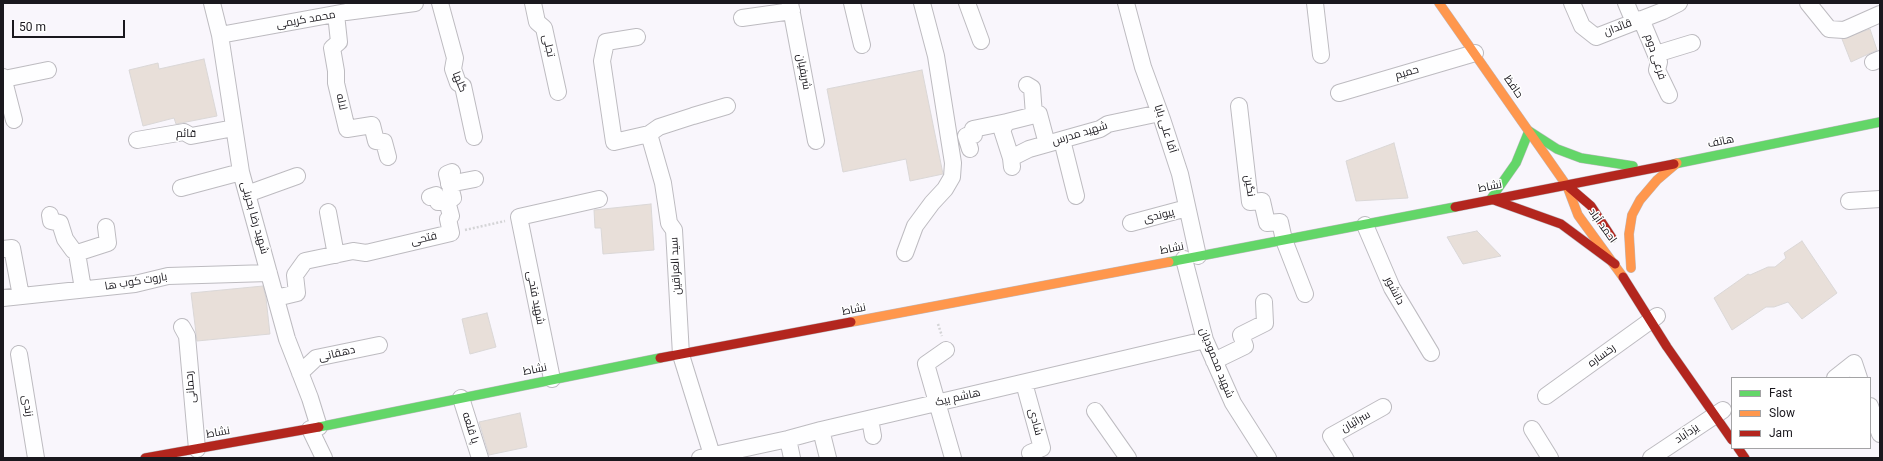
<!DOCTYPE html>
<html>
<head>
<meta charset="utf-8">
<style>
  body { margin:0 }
  #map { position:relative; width:1883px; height:461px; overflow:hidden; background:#f9f6fc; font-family:Roboto,sans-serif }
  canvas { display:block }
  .frame { position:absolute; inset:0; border:4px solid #1a181e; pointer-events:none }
  .legend { position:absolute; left:1731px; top:377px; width:140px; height:72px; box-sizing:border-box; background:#fff; border:1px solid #a3a3a5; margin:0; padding:5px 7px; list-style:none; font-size:12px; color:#1a181e }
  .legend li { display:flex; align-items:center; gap:8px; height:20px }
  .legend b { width:20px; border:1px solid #a3a3a5 }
  .scale { position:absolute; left:12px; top:20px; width:113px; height:18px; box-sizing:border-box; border:2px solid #1a181e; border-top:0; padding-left:5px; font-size:12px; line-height:14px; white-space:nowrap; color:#1a181e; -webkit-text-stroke:3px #fff; paint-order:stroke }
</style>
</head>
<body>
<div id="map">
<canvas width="1883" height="461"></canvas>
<div class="frame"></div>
<ul class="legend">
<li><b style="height:5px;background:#63d668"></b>Fast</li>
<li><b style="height:5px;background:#ff974d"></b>Slow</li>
<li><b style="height:5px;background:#b3261e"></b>Jam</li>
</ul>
<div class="scale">50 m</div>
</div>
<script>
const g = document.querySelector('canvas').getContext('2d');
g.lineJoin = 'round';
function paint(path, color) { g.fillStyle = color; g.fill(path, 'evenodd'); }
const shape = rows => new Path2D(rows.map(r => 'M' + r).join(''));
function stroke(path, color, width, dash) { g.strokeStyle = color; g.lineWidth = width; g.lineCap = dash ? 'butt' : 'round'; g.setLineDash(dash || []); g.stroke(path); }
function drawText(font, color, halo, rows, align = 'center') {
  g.font = font + ' Roboto,Cairo,sans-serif'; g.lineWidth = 3; g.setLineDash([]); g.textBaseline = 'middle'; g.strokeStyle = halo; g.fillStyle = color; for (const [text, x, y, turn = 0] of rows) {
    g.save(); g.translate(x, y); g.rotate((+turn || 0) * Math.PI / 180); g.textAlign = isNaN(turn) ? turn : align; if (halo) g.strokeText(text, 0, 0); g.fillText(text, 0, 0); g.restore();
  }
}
const building = shape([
  [1870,29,1877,50,1851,62,1842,39,1870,29],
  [204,59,217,116,176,124,174,118,143,126,129,70,158,63,159,69,204,59],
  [922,70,943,174,910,181,906,159,843,172,827,89,922,70],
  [1394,143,1408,198,1356,201,1346,161,1394,143],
  [651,204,654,250,603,254,601,228,595,228,594,210,651,204],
  [1477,231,1501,256,1463,264,1447,237,1477,231],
  [1802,241,1837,293,1802,319,1788,302,1774,307,1766,307,1732,330,1714,298,1748,274,1750,275,1768,267,1775,267,1786,258,1784,253,1802,241],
  [263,286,266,298,270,334,197,341,191,293,263,286],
  [487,313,496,347,470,354,462,319,487,313],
  [520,413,527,447,489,455,479,422,520,413]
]);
paint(building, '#e8dfd9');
stroke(building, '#dad7d7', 1);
const street = shape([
  [212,3,220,35,241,172,287,339,310,398,319,427],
  [440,3,455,58,453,69,458,83,463,86,474,137],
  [533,3,537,22,544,28,558,92],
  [790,3,816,141],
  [852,3,862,45],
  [967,3,981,41],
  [1126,3,1143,67,1162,119,1180,174,1198,256],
  [1315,3,1321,55],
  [1572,3,1582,26,1596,37,1663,11,1679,3],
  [1626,3,1634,22],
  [1808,3,1829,29,1844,30,1880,14],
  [336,14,339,42,332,48,336,71,336,83,347,129,372,125,376,141,384,142,388,157],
  [742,18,792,11],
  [1641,19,1659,62,1657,70,1669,95],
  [220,35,346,12,415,3],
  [637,37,606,42,602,61,614,142,649,134,659,127,693,116,727,106],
  [1656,54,1692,43],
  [1873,62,1880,59],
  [3,77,14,120],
  [4,79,48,70],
  [1027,85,1032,88,1034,115],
  [1339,93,1475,53],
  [1239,106,1250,202,1262,201,1267,223,1280,222,1284,240,1305,294],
  [649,134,663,183,669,223,674,230,681,355,712,455],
  [137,140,184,132,191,136,234,128],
  [1062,140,1076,196],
  [970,149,966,136,974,135,973,129,1007,122],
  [1011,158,1002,130,1007,122,1039,114,1047,144],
  [1012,167,1011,158,1029,149,1100,129,1108,124,1160,113],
  [449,184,475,179],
  [181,188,241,172],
  [247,194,297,176],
  [430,197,436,195,438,202,447,201],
  [1849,201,1880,199],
  [328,212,336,255],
  [50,215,51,221,60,223,65,239,73,250,77,253,83,289],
  [1131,223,1187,208],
  [1365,225,1392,288,1431,353],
  [3,249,12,248,21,296],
  [77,253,108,243,106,227],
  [905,253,915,226,932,203,945,189,952,177,953,163,936,56,922,3],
  [1184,259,1205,340,1233,403,1268,458],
  [3,298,135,284,168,276,269,273],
  [276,298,297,293,295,275,305,261,353,251,366,253,451,233,448,219,451,216,447,201,453,198,447,174,452,172],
  [182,327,187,336,197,449],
  [946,350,926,364,953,458],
  [19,354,36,458],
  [1214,361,1245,346,1241,335,1265,323,1264,302],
  [300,373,316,358,379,345],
  [1835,378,1854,363,1859,378],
  [552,379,519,217,599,199],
  [1024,383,1042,448,1030,453],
  [1546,396,1657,316],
  [461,398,480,458],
  [1870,406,1880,434],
  [1095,411,1128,458],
  [870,419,873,436],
  [310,429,324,458],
  [1532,429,1550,458],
  [821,430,828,458],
  [788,439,792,458],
  [700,458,788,439,821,430,1205,340],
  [1345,458,1331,436,1383,407],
  [1651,458,1723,410]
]);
const fast = shape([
  [1674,164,1880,122],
  [1490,200,1516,163,1529,131,1557,149,1581,158,1633,166],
  [1169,262,1455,207],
  [319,427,660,358]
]);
const slow = shape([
  [1439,3,1567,186,1578,215,1623,277],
  [1631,268,1629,234,1632,215,1640,200,1657,180,1677,163],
  [851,322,1169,262]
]);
const jam = shape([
  [1569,187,1591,206,1612,238],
  [1494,200,1561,224,1615,264],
  [1455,207,1674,164],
  [1623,277,1667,347,1732,440],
  [660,358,851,322],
  [1738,448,1745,458],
  [145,458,319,427]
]);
stroke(street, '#bdbbc0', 18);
stroke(fast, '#bdbbc0', 10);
stroke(slow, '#bdbbc0', 10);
stroke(jam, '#bdbbc0', 10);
stroke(shape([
  [465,230,505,221],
  [938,324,942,336]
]), '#d4d4d6', 2.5, [2, 2]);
stroke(street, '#fefeff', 16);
stroke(fast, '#63d668', 9);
stroke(slow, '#ff974d', 9);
stroke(jam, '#b3261e', 9);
drawText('11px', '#1a181e', '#fff', [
  ["محمد کریمی",306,20,-10],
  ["قائدان",1618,28,-21],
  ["تجلی",548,46,77],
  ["فرعی دوم",1655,57,72],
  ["شریفیان",803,72,79],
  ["حمیم",1407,73,-16],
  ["گلها",459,82,68],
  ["حافظ",1513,87,55],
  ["لاله",341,102,77],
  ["آقا علی بابا",1165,129,72],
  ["قائم",186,134],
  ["شهید مدرس",1080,134,-17],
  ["هاتف",1721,142,-11],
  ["نگین",1249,186,81],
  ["نشاط",1490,187,-11],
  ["پیوندی",1159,216,-14],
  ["شهید رضا بحرینی",254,218,74],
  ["احمد آباد",1602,226,54],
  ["فتحی",424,239,-13],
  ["نشاط",1172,249,-11],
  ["سید العراقین",676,266,-93],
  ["باروت کوب ها",136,282,-9],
  ["دانشور",1394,291,63],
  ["شهید فتحی",535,298,79],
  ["نشاط",854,310,-11],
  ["دهقانی",337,354,-13],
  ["رخساره",1602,356,-36],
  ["شهید محمودیان",1216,363,68],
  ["نشاط",535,370,-11],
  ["رحمانی",191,387,-95],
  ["هاشم بیک",958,398,-13],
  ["زندی",27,406,81],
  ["شادی",1035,422,75],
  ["سرائیان",1356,422,-30],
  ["پا قلعه",470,428,72],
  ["نشاط",218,433,-10],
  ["یزدآباد",1687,434,-34]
]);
</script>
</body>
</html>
